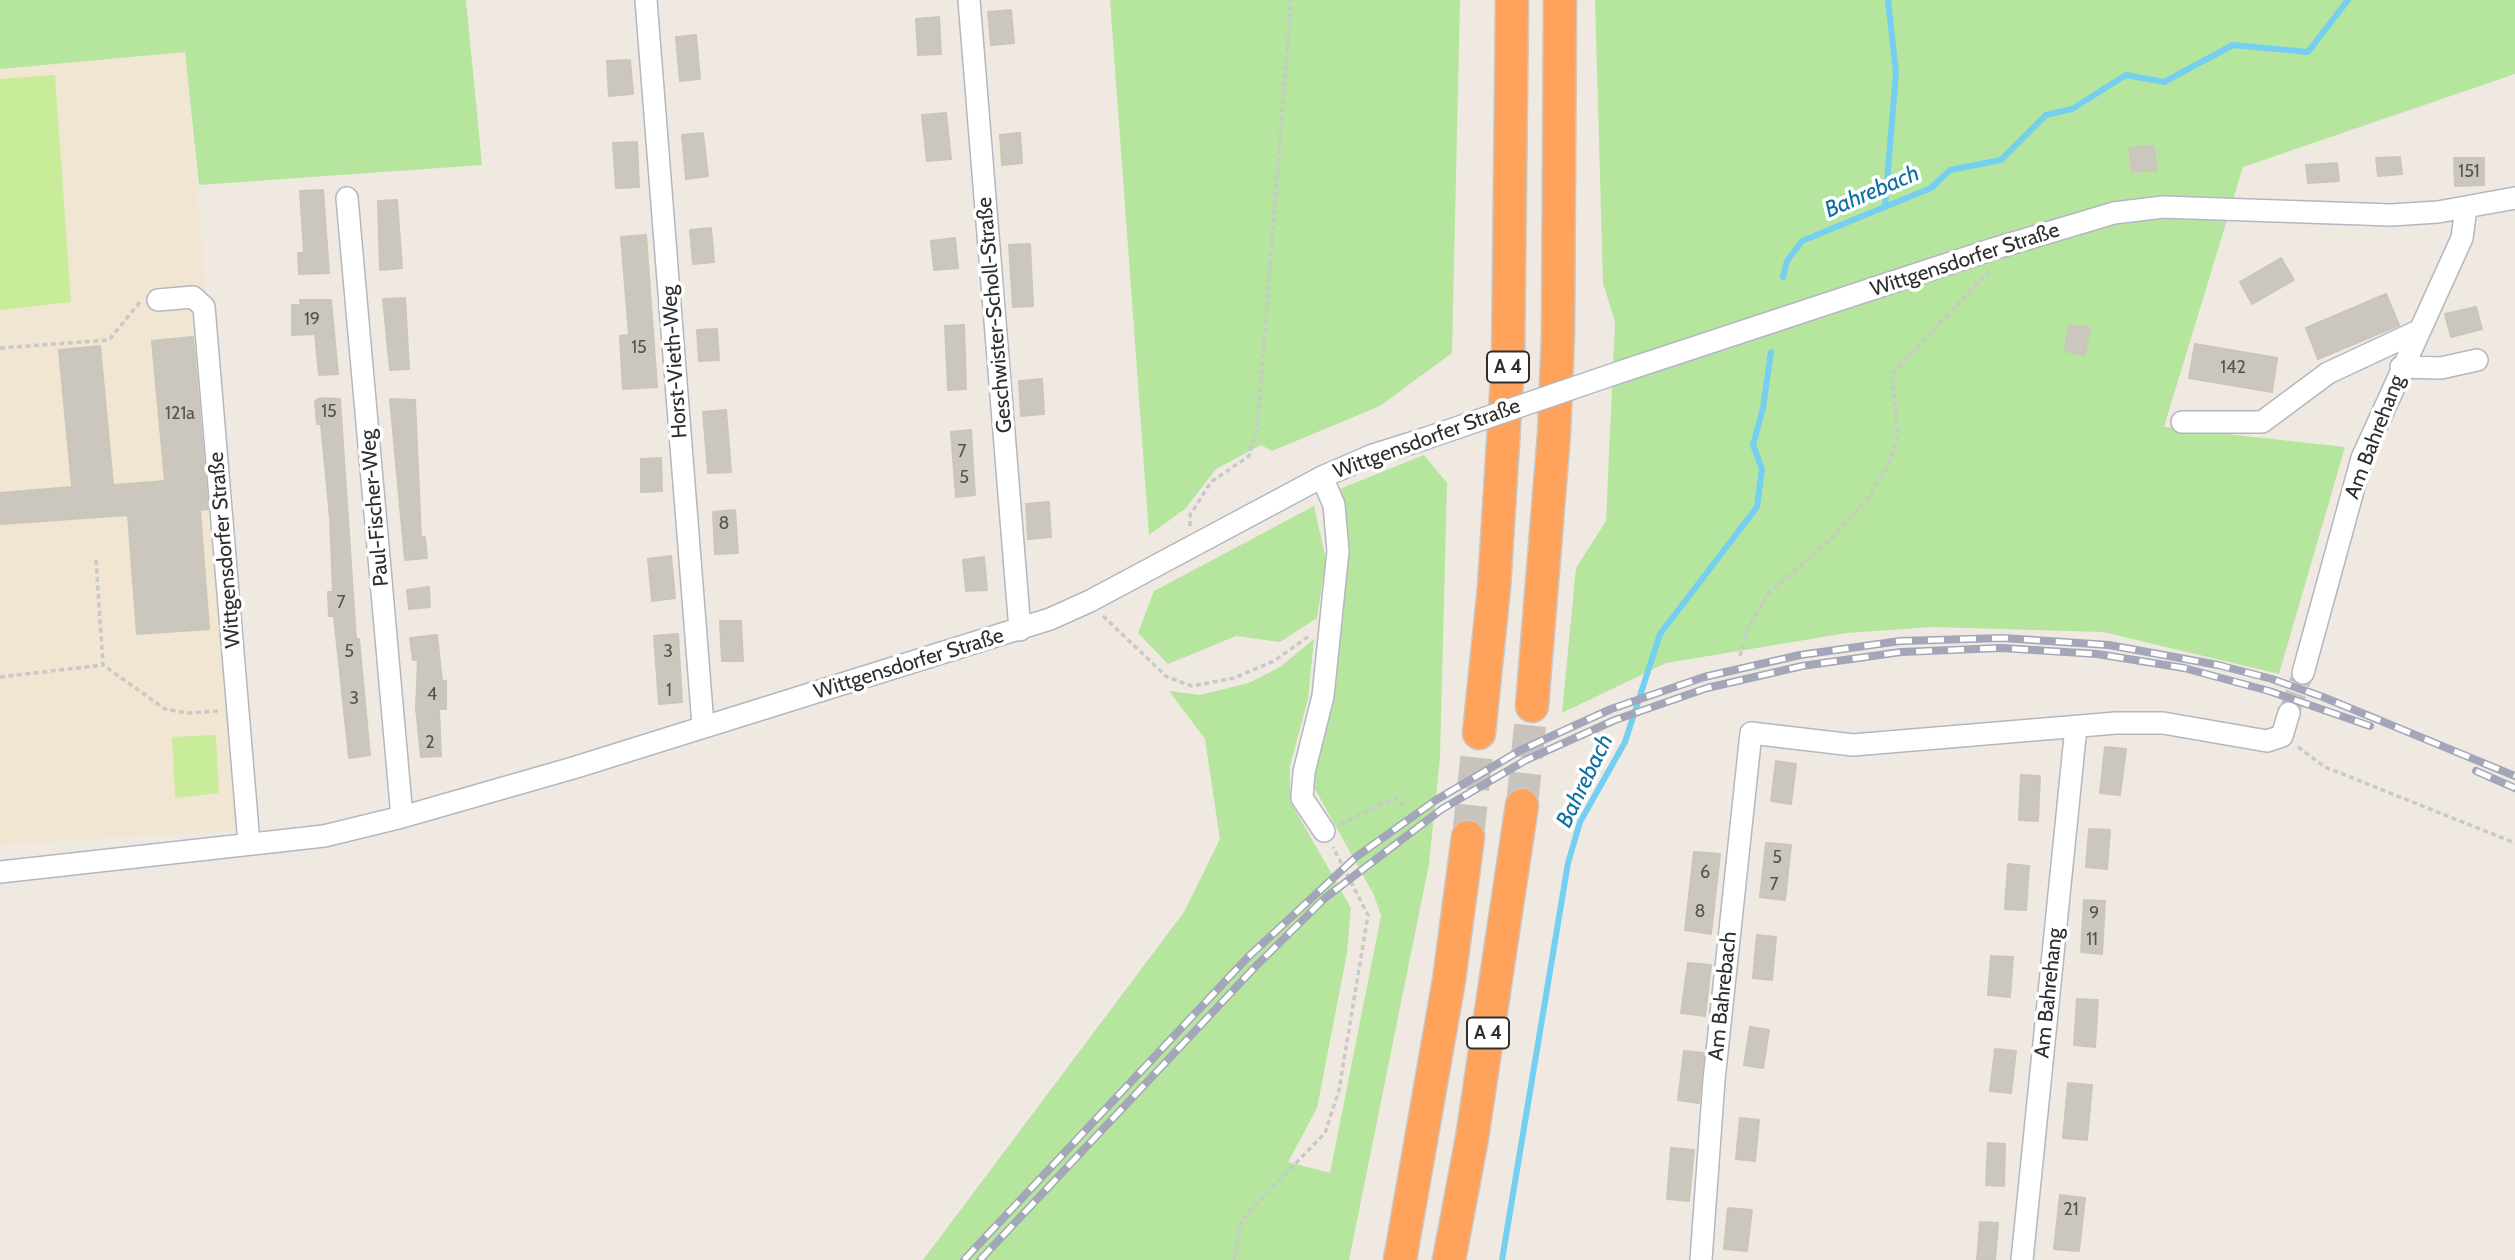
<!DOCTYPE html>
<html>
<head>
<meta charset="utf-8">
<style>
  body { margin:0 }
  canvas { display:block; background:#efe9e1 }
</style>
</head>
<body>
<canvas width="2515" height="1260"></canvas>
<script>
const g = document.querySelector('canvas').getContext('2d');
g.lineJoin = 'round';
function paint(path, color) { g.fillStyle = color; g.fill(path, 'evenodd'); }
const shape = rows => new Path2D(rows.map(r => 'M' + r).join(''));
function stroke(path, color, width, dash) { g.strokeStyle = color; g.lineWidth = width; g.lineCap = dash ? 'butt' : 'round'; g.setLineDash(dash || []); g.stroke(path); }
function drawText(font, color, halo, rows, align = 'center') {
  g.font = font + ' Cabin,sans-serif'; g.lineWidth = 7; g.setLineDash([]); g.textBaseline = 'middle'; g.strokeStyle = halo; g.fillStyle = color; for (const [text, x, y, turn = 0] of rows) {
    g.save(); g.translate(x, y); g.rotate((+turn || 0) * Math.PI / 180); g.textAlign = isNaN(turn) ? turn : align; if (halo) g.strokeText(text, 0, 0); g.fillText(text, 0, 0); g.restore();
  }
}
paint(shape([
  [185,51,253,829,0,845,0,69]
]), '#f0e6d1');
paint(shape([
  [0,0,466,0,482,165,199,185,185,52,0,69],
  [1110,0,1460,0,1452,353,1380,406,1272,451,1261,445,1216,469,1185,509,1149,535],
  [1595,0,2515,0,2515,74,2243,167,2164,427,2345,447,2279,674,2103,632,1932,627,1847,633,1666,663,1562,713,1576,568,1606,521,1615,322,1603,283],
  [1424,455,1447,483,1440,757,1429,864,1349,1260,923,1260,1184,912,1220,839,1205,739,1169,691,1200,695,1249,683,1280,667,1314,639,1308,699,1290,766,1290,801,1351,908,1347,953,1317,1108,1288,1162,1330,1173,1381,916,1374,895,1315,789,1316,760,1335,692,1349,554,1345,515,1337,490],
  [1314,506,1326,560,1317,618,1280,642,1236,636,1168,664,1138,633,1154,591]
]), '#b6e59e');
paint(shape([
  [55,75,71,302,0,310,0,79],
  [216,735,219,793,175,798,172,737]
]), '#c9ec9a');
stroke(shape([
  [1885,206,1896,73,1888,0],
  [1783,277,1787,261,1802,241,1931,188,1950,170,2001,160,2046,115,2072,109,2126,75,2164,82,2233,45,2308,52,2348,0],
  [1502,1260,1568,863,1580,822,1625,742,1660,634,1757,507,1762,469,1753,445,1763,408,1771,352]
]), '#75cff0', 6);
const building = shape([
  [1011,10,1014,43,991,45,988,12,1011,10],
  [939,17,941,54,918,55,916,19,939,17],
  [696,35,700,79,680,81,676,37,696,35],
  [630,60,633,94,609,96,607,61,630,60],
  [946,113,951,159,927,161,922,115,946,113],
  [703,133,708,176,686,179,682,135,703,133],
  [1020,133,1022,163,1002,165,1000,135,1020,133],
  [637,142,639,187,616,188,613,143,637,142],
  [2154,146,2157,170,2132,172,2129,148,2154,146],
  [2400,157,2402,174,2378,176,2376,158,2400,157],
  [2454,158,2484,158,2484,185,2455,186,2454,158],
  [2337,163,2339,181,2308,183,2306,165,2337,163],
  [323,190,329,273,299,274,298,253,304,253,300,191,323,190],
  [397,200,402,268,380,270,378,201,397,200],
  [711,228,714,262,693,264,690,230,711,228],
  [646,235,657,387,623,389,620,336,629,335,621,237,646,235],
  [955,238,958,268,934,270,931,241,955,238],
  [1030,244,1033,306,1013,307,1009,245,1030,244],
  [2281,258,2294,280,2252,304,2240,282,2281,258],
  [2386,294,2399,325,2318,359,2306,328,2386,294],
  [405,298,409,369,390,370,383,299,405,298],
  [300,300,331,300,338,374,319,375,315,334,292,335,292,305,301,305,300,300],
  [2476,307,2482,329,2451,337,2445,314,2476,307],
  [964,325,966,389,948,390,945,326,964,325],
  [2069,325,2090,328,2085,355,2065,351,2069,325],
  [717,329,719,360,699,361,697,330,717,329],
  [193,337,208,509,200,510,209,629,137,634,128,515,0,524,0,493,72,487,59,350,100,346,113,485,165,481,152,341,193,337],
  [2195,344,2277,358,2272,392,2189,378,2195,344],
  [1042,379,1044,414,1021,416,1019,381,1042,379],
  [321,398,340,399,356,639,359,639,370,755,349,758,334,616,329,616,328,592,333,592,330,519,321,424,317,424,315,401,321,398],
  [390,399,415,400,421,537,425,537,427,558,405,560,390,399],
  [726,410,731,472,708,473,703,412,726,410],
  [971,430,975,495,956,497,951,432,971,430],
  [661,458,662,491,641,492,641,459,661,458],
  [1049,502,1051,537,1028,539,1026,504,1049,502],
  [735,510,738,553,715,554,713,512,735,510],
  [671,556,675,598,652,601,648,559,671,556],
  [984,557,987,590,966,591,963,560,984,557],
  [429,587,430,607,409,609,407,590,429,587],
  [720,621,741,621,743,661,722,661,720,621],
  [678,634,682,702,659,704,654,636,678,634],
  [437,635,442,681,446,681,446,709,439,709,441,756,421,757,416,708,418,660,413,660,410,638,437,635],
  [2105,747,2126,749,2120,795,2100,793,2105,747],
  [1776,761,1796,764,1791,804,1771,801,1776,761],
  [2021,775,2040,776,2038,821,2019,820,2021,775],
  [2089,829,2110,830,2107,869,2086,867,2089,829],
  [1766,843,1791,845,1785,900,1760,897,1766,843],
  [1694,852,1720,854,1711,934,1685,930,1694,852],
  [2008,864,2029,866,2026,910,2005,909,2008,864],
  [2084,900,2105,901,2102,954,2081,952,2084,900],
  [1757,935,1776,937,1772,980,1753,978,1757,935],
  [1991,956,2013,957,2010,997,1988,995,1991,956],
  [1688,963,1711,965,1705,1016,1681,1013,1688,963],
  [2077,999,2098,1000,2095,1047,2074,1045,2077,999],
  [1750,1027,1769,1030,1763,1068,1744,1065,1750,1027],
  [1995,1049,2016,1051,2011,1093,1990,1091,1995,1049],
  [1684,1051,1704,1053,1699,1103,1678,1100,1684,1051],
  [2068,1083,2092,1085,2087,1140,2063,1138,2068,1083],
  [1740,1118,1759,1120,1755,1161,1736,1159,1740,1118],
  [1988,1143,2005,1144,2004,1186,1986,1185,1988,1143],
  [1671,1148,1694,1150,1689,1201,1667,1199,1671,1148],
  [2060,1195,2085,1198,2079,1251,2054,1249,2060,1195],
  [1728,1208,1752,1210,1747,1251,1724,1249,1728,1208],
  [1980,1222,1998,1223,1995,1260,1977,1260,1980,1222]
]);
paint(building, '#cbc7bf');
stroke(building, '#cbc5ba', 2);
stroke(shape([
  [2289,713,2303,673]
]), '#c8c4bd', 21, [21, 10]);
stroke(shape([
  [1522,805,1532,706],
  [1468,837,1479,733]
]), '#c8c4bd', 32, [32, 16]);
const minor = shape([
  [646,0,703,725],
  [969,0,1020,630],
  [347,198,402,817],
  [158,300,193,297,204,307,249,843],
  [2401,367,2441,368,2477,360],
  [1620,372,1993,249,2114,213,2163,207,2391,215,2438,212,2515,198],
  [2182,422,2262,422,2328,373,2418,331],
  [1322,477,1334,505,1338,551,1323,696,1304,772,1302,798,1324,831],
  [2303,673,2362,458,2462,238,2466,208],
  [0,872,324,836,402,817,573,768,1050,619,1090,601,1322,477,1373,455,1424,439],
  [1701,1260,1714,1080,1751,733,1853,745,2116,723,2163,723,2267,741,2282,736,2289,713],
  [2022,1260,2076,727]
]);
const highway = shape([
  [1532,706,1554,434,1558,335,1560,0],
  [1479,733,1494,588,1508,362,1512,0],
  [1400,1260,1449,980,1468,837],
  [1449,1260,1472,1138,1522,805]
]);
stroke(minor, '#b4b7c1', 24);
stroke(highway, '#c9c9c9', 35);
stroke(shape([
  [0,348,109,340,140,302],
  [1190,526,1190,515,1211,482,1249,456,1257,430,1291,0],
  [96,560,103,665,165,709,187,713,219,711],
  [1103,616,1167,677,1192,686,1234,678,1274,661,1309,636],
  [1740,656,1748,627,1769,593,1832,538,1867,499,1888,466,1898,436,1892,374,1989,271],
  [0,677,103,665],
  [2298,747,2325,767,2515,843],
  [1340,824,1395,798,1406,807],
  [1234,1260,1242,1219,1325,1133,1339,1090,1368,915,1333,847]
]), '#c9c9c9', 3.5, [5, 3.5]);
stroke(minor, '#fff', 21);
stroke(highway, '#ffa35c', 32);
const rail = shape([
  [2476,771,2515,788],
  [964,1260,1247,958,1356,857,1436,800,1521,750,1611,709,1704,677,1800,655,1900,641,2003,638,2109,645,2218,665,2272,679,2323,697,2515,776],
  [980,1260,1256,966,1325,898,1442,809,1526,760,1615,720,1707,688,1802,666,1901,652,2002,648,2097,654,2184,668,2269,691,2370,726]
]);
stroke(rail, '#a3a6b8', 8);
stroke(rail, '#fff', 5, [16]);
const minorBridge = shape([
  [1424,439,1620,372]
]);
stroke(minorBridge, '#b4b7c1', 24, []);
stroke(minorBridge, '#fff', 21);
drawText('18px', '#555452', null, [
  ["151",2469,172],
  ["19",312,320],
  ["15",639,348],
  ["142",2233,368],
  ["15",329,412],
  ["121a",180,414],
  ["7",962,452],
  ["5",964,478],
  ["8",724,524],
  ["7",341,603],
  ["5",349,652],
  ["3",668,652],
  ["1",669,691],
  ["4",432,695],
  ["3",354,699],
  ["2",430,743],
  ["5",1777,858],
  ["6",1705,873],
  ["7",1774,885],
  ["8",1700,912],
  ["9",2094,914],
  ["11",2092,940],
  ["21",2071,1210]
]);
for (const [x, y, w] of [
  [1508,367,42],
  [1488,1033,42]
]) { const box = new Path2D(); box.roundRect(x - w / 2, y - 15.5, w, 31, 5); g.fillStyle = '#fff'; g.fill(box); stroke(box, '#2e2e2e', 2); }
drawText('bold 19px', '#2e2e2e', null, [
  ["A 4",1508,367],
  ["A 4",1488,1033]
]);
drawText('21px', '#2e2e2e', '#fff', [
  ["Wittgensdorfer Straße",1965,260,-18],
  ["Geschwister-Scholl-Straße",995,315,-95],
  ["Horst-Vieth-Weg",675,362,-94],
  ["Am Bahrehang",2375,437,-69],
  ["Wittgensdorfer Straße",1427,439,-20],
  ["Paul-Fischer-Weg",375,508,-95],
  ["Wittgensdorfer Straße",225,550,-95],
  ["Wittgensdorfer Straße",909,664,-17],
  ["Am Bahrehang",2049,993,-84],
  ["Am Bahrebach",1723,996,-84]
]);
drawText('italic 23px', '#0d6fa3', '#fff', [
  ["Bahrebach",1872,192,-23],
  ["Bahrebach",1585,781,-64]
]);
</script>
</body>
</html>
